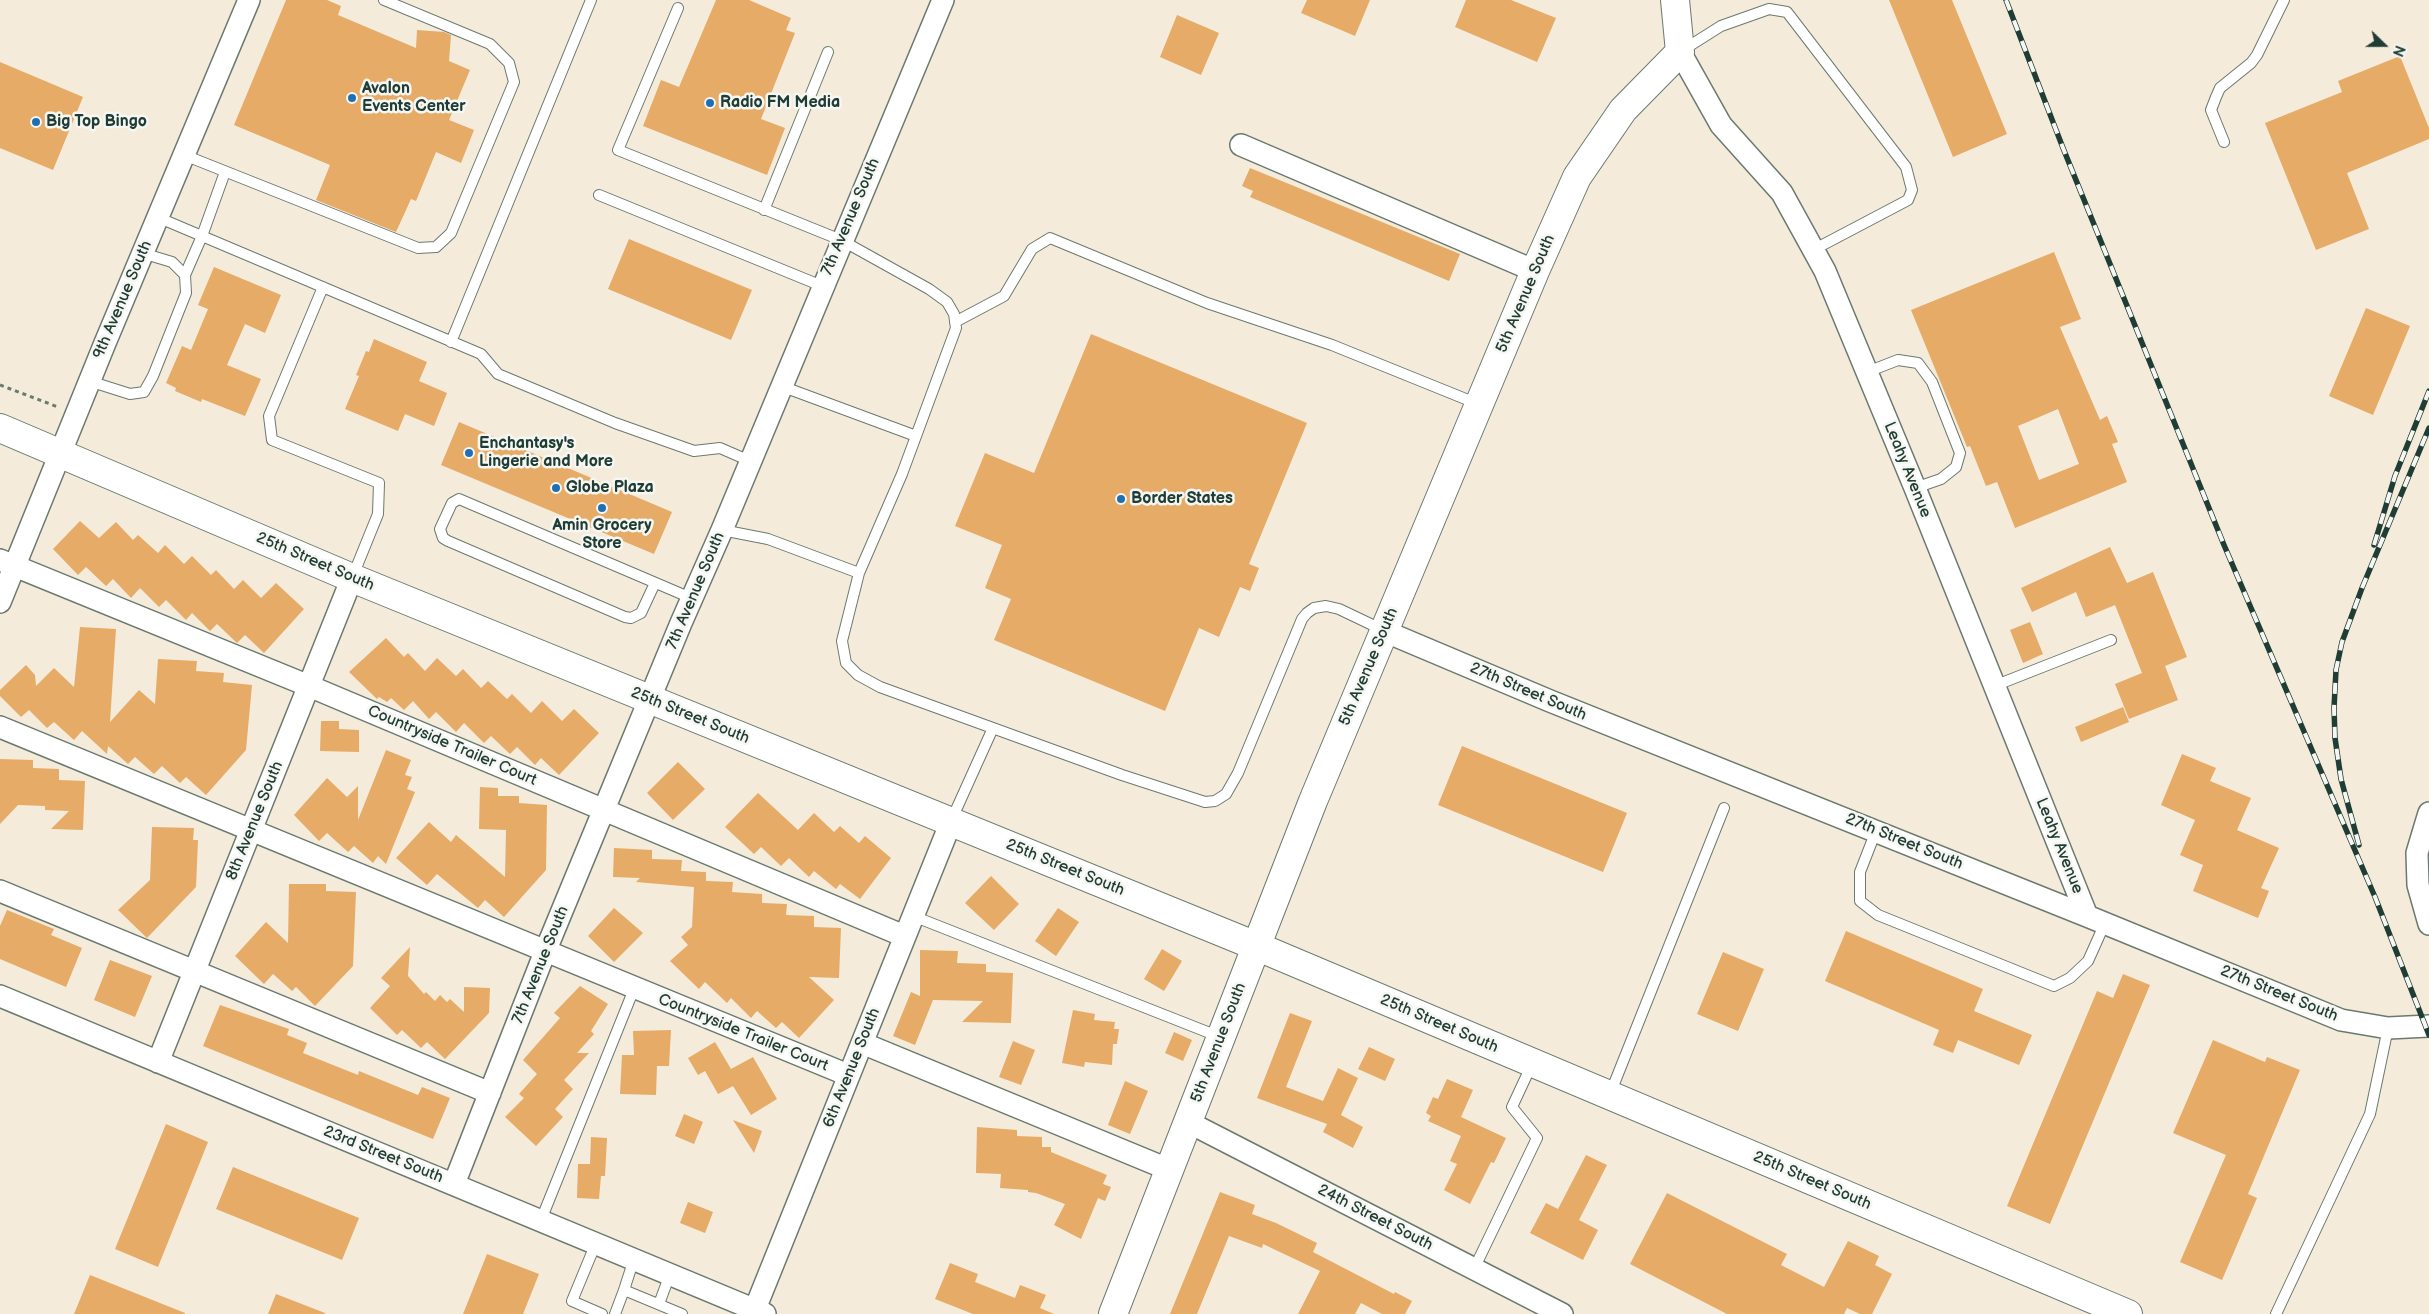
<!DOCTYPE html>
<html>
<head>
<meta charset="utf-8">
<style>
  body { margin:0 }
  #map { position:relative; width:2429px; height:1314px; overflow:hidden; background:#f4ebdb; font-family:"Balsamiq Sans",sans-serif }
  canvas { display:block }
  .north { position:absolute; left:2359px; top:20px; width:50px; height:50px; -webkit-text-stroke:4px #f6f6f2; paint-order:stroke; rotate:112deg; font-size:14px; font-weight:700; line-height:20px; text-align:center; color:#1f3d34 }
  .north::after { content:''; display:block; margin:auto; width:18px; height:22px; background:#1f3d34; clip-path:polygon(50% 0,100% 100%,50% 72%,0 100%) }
</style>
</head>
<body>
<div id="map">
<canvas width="2429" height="1314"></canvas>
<div class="north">N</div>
</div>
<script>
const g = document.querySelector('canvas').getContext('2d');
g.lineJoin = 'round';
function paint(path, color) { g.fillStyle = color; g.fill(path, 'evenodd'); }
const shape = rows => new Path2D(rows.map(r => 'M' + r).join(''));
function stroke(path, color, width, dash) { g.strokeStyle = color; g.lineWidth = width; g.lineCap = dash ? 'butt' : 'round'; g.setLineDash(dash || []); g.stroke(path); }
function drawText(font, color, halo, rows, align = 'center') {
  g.font = font + ' "Balsamiq Sans",sans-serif'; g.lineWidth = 5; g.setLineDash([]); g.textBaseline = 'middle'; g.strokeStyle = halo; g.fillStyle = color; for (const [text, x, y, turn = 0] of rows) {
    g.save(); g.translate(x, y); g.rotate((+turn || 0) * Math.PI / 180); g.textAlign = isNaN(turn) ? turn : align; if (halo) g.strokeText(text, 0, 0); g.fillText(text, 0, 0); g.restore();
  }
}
paint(shape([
  [286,0,327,0,341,6,338,15,416,48,417,30,444,32,451,35,449,61,470,70,449,120,474,130,461,163,436,152,416,201,411,199,396,232,316,200,330,165,234,125],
  [716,0,749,0,791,18,786,30,795,33,761,119,785,128,767,175,643,126,661,80,679,87],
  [1307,0,1370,0,1355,36,1301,13],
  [1466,0,1511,0,1556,18,1537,62,1455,27],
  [1889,0,1952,0,2007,134,1953,157],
  [1177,15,1219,33,1201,75,1160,57],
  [2400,56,2429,128,2429,139,2347,173,2369,229,2316,250,2265,123,2342,92,2338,81],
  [0,62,83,97,53,170,0,148],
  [1250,168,1460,254,1449,281,1250,197,1253,191,1242,186],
  [629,239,752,290,731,340,608,289],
  [2054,252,2081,319,2060,327,2100,420,2107,416,2118,442,2112,444,2127,482,2015,528,1997,482,1986,486,1970,446,1967,447,1911,310],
  [2058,409,2079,464,2039,480,2018,426],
  [214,267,281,295,265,333,245,324,227,365,261,379,245,416,202,399,201,402,175,391,176,388,166,383,182,346,191,350,208,309,198,305],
  [2366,308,2410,326,2373,415,2329,396],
  [1091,334,1307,423,1249,564,1259,568,1250,591,1240,587,1219,637,1199,628,1165,711,994,640,1011,599,985,588,1002,545,955,526,985,453,1034,473],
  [374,339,427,362,419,381,447,393,434,426,405,414,398,431,345,409,359,376,356,375,366,351,369,352],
  [459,422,672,512,654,554,441,465],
  [80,521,99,538,116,522,133,540,138,535,158,553,165,545,184,564,192,556,211,575,216,570,234,589,243,580,261,598,276,583,304,609,264,653,245,635,237,643,217,624,210,631,192,613,186,620,166,600,159,607,140,588,131,598,113,579,106,586,86,567,78,575,53,549],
  [2110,547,2127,583,2153,572,2187,657,2165,666,2178,700,2129,719,2115,684,2142,673,2115,605,2086,617,2076,592,2032,612,2021,588],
  [2030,622,2043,654,2023,663,2010,630],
  [80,627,116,629,110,722,139,690,155,704,158,659,197,661,196,671,224,673,223,682,252,685,246,750,206,795,186,777,180,783,162,766,154,774,135,757,128,764,108,746,107,754,82,731,74,740,54,722,47,728,29,710,21,717,0,696,0,690,26,665,35,675,36,686,54,668,74,687],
  [386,638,404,657,408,653,425,671,437,658,456,676,463,669,481,688,488,681,507,699,512,694,531,713,542,701,562,721,574,709,599,733,559,775,541,758,535,765,517,747,510,754,491,736,484,743,464,723,456,732,436,712,429,719,413,701,404,710,391,698,387,702,379,697,377,699,349,672],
  [2123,707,2129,722,2081,742,2075,727],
  [321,721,339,721,339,729,359,730,359,752,320,751],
  [1462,746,1627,813,1603,872,1438,805],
  [386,750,411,760,405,775,412,777,407,789,415,792,386,864,378,856,373,863,354,846,348,852,327,833,319,841,294,815,327,778,347,797,358,786,358,820],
  [2182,754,2216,768,2210,781,2251,798,2237,830,2279,848,2261,888,2269,891,2258,918,2193,891,2203,865,2180,855,2195,820,2161,805],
  [0,759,33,760,33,768,59,769,59,780,85,781,83,830,51,829,69,811,45,810,45,806,18,805,0,824],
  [678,762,705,789,673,820,647,793],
  [480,787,498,788,498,796,519,796,519,803,547,805,546,870,504,917,485,900,478,908,437,874,427,885,396,858,429,822,451,842,456,835,505,877,506,830,479,829],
  [758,793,798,830,814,813,834,832,840,826,859,843,865,836,891,858,860,899,840,884,836,889,814,871,809,877,789,858,781,866,761,847,754,854,725,827],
  [152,827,194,828,193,840,198,840,196,887,147,938,118,910,150,880],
  [614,848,652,850,652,859,682,860,681,871,706,872,706,881,733,882,732,892,762,894,762,903,787,904,786,915,814,916,814,927,841,928,839,978,809,977,834,1000,799,1038,782,1022,776,1028,757,1011,751,1018,731,998,727,1003,705,982,699,989,670,961,688,945,681,937,692,927,694,887,636,882,640,878,613,877],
  [991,876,1019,904,994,930,965,903],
  [289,884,326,884,326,891,356,892,353,966,315,1006,296,987,292,991,273,974,264,984,235,956,266,922,288,943],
  [614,908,643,933,614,962,588,936],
  [1058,908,1079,922,1056,956,1035,941],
  [7,910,54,929,51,935,82,948,66,987,0,959,0,926],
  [1846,931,1983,989,1974,1011,2032,1035,2019,1065,1958,1040,1953,1053,1933,1045,1939,1030,1825,981],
  [410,947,408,976,424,994,426,992,435,1001,440,995,447,1002,450,999,464,1012,464,987,490,988,489,1013,445,1059,427,1042,421,1048,402,1030,397,1035,370,1008,390,986,381,978],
  [1162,949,1182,961,1164,991,1144,979],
  [920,950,958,951,957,963,986,964,986,972,1013,973,1011,1023,962,1022,983,1001,933,1000,915,1045,893,1036,911,992,920,996],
  [1723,952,1764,969,1738,1031,1697,1014],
  [110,960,152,976,135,1017,94,1000],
  [2123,974,2150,985,2050,1224,2007,1206,2097,991,2113,998],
  [580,986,608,1004,591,1031,594,1034,577,1053,589,1053,564,1080,573,1089,555,1109,563,1117,536,1146,505,1117,524,1098,519,1094,537,1074,523,1060,560,1018,554,1013],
  [220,1005,289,1029,287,1035,307,1043,303,1053,358,1075,359,1071,418,1095,422,1087,450,1098,433,1139,203,1046],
  [1073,1010,1095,1014,1094,1020,1115,1022,1114,1029,1119,1029,1117,1044,1113,1044,1112,1065,1085,1062,1084,1067,1062,1063],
  [1290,1013,1312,1021,1286,1087,1323,1101,1338,1068,1358,1078,1341,1115,1363,1127,1353,1148,1323,1132,1327,1124,1257,1098],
  [671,1030,669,1066,657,1066,656,1095,620,1094,622,1055,634,1055,633,1031],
  [1174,1032,1192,1040,1183,1061,1165,1053],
  [2213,1040,2265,1062,2267,1057,2300,1070,2248,1194,2257,1198,2222,1280,2180,1262,2226,1155,2173,1133],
  [1013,1041,1035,1050,1021,1085,999,1077],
  [715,1042,731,1069,753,1057,777,1099,751,1115,733,1086,718,1094,705,1071,698,1075,688,1058],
  [1369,1047,1395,1059,1385,1081,1358,1069],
  [1447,1079,1473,1090,1461,1117,1506,1138,1494,1163,1491,1162,1470,1204,1444,1190,1457,1164,1450,1161,1461,1136,1428,1121,1431,1116,1426,1113,1433,1097,1438,1099],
  [1125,1081,1148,1091,1130,1134,1108,1125],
  [684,1114,703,1122,694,1144,675,1136],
  [733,1120,762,1131,754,1153],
  [166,1124,208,1142,158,1267,115,1249],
  [977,1127,1017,1130,1017,1136,1042,1137,1042,1147,1051,1147,1051,1152,1107,1175,1103,1184,1111,1187,1105,1201,1098,1198,1081,1239,1054,1225,1065,1204,1036,1193,1028,1192,1028,1190,1000,1188,1001,1174,976,1173],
  [591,1137,607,1138,605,1176,601,1176,599,1199,577,1198,578,1164,590,1164],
  [1586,1155,1607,1165,1579,1220,1598,1230,1583,1260,1530,1233,1546,1203,1558,1209],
  [233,1167,359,1218,342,1260,216,1209],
  [1220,1192,1255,1205,1252,1214,1276,1223,1317,1243,1313,1252,1394,1294,1395,1292,1412,1301,1405,1314,1382,1314,1361,1303,1355,1314,1298,1314,1320,1271,1263,1244,1262,1248,1229,1236,1197,1314,1170,1314],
  [1667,1193,1787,1254,1781,1265,1824,1287,1848,1241,1879,1256,1875,1265,1892,1274,1872,1314,1860,1314,1847,1308,1844,1314,1727,1314,1630,1264],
  [688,1202,713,1212,705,1233,680,1223],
  [487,1254,539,1274,523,1314,463,1314],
  [950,1263,978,1274,975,1282,1015,1298,1020,1285,1046,1295,1040,1308,1054,1314,973,1314,935,1299],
  [90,1275,185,1313,185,1314,74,1314],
  [276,1294,325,1313,325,1314,268,1314]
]), '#e6ab67');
const lane = shape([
  [678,8,618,150,841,240,929,289,947,302,954,314,956,328,902,474,859,573,768,539,722,530],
  [1683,50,1721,26,1769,9,1787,12,1906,167,1912,190,1908,200,1813,250],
  [2224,142,2211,110,2216,97,2220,88,2251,63,2257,55,2284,0],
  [184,155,418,248,436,247,451,233,514,82,509,63,490,44,384,0],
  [599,195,822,286],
  [764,210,828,52],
  [157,217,481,354,498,374,615,423,694,451,720,448,750,461],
  [185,275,202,236,225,172],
  [323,287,269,416,272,440,379,483,378,514,352,578],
  [955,322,1004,296,1032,249,1050,238,1207,303,1332,345,1478,404],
  [451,342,591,0],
  [1867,372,1898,360,1918,363,1932,382,1960,453,1956,467,1941,479,1915,488],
  [89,381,130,394,144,392,153,376,186,293,185,275,172,262,142,253],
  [781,386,916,436],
  [859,573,842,641,846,663,858,675,880,687,1122,775,1205,802,1215,801,1226,794,1238,773,1302,619,1307,613,1314,608,1326,606,1339,609,1383,630],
  [655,583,641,613,631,618,625,617,448,541,443,538,440,529,452,503,459,499,691,598],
  [1994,686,2111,640],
  [951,821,993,728],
  [1876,831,1860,872,1860,901,1878,915,2054,986,2070,978,2088,961,2105,923],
  [913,916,1220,1037],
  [1610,1094,1724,808],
  [541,1220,634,989],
  [596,1243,572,1301,602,1314],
  [1474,1269,1537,1138,1512,1107,1532,1064],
  [624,1290,634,1259],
  [659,1304,670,1274],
  [615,1314,624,1290,682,1314],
  [2276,1314,2370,1114,2388,1028]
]);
const street = shape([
  [1680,52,1721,125,1782,193,1825,271,1915,488,2087,916],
  [1241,145,1535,271],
  [0,560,309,686,904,936],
  [0,602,105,343,249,0],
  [1384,631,1550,701,2087,916,2341,1020,2388,1028,2429,1026],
  [0,727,848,1075],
  [2429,813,2417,853,2418,885,2429,924],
  [0,891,490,1093],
  [0,996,765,1314],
  [862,1043,1170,1170],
  [158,1062,352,578],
  [1188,1122,1562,1314],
  [454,1184,545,952,681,623,722,530,943,0],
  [753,1314,951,822]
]);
const secondary = shape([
  [0,428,352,578,1256,946,2128,1314],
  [1113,1314,1313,801,1535,271,1577,177,1623,110,1680,52,1675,0]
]);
stroke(lane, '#6a7a6e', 12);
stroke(street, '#6a7a6e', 24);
stroke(secondary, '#6a7a6e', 30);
stroke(shape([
  [0,385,58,407]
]), '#6a7a6e', 3, [4, 4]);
stroke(lane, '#fff', 10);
stroke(street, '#fff', 21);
stroke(secondary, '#fff', 28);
const rail = shape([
  [2006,0,2063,148,2224,545,2375,897,2429,1035],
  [2374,545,2395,476,2429,391],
  [2359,845,2341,779,2335,738,2334,708,2336,670,2342,642,2362,588,2429,428]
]);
stroke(rail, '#1f3d34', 5.5);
stroke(rail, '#f6f6f2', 4, [11]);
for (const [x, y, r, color] of [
  [352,98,5,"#1f6fb2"],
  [710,103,5,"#1f6fb2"],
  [36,122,5,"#1f6fb2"],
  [469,453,5,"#1f6fb2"],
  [556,488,5,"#1f6fb2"],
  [1121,499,5,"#1f6fb2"],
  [602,508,5,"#1f6fb2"]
]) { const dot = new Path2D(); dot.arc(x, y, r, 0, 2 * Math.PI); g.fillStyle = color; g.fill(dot); stroke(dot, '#f6f6f2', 2); }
drawText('bold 16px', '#1f3d34', '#f6f6f2', [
  ["Avalon",362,89],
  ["Events Center",362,107],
  ["Radio FM Media",720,103],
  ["Big Top Bingo",46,122],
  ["Enchantasy's",479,444],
  ["Lingerie and More",479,462],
  ["Globe Plaza",566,488],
  ["Border States",1131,499],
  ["Amin Grocery",602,526,"center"],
  ["Store",602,544,"center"]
], 'left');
drawText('16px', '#1f3d34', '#f6f6f2', [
  ["7th Avenue South",851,217,-67],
  ["5th Avenue South",1526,294,-67],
  ["9th Avenue South",123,300,-67],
  ["Leahy Avenue",1907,470,68],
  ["25th Street South",315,562,23],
  ["7th Avenue South",696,591,-67],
  ["5th Avenue South",1369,667,-67],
  ["27th Street South",1528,692,23],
  ["25th Street South",690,716,22],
  ["Countryside Trailer Court",452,746,23],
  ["8th Avenue South",255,821,-68],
  ["27th Street South",1904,842,22],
  ["Leahy Avenue",2059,846,68],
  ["25th Street South",1065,868,22],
  ["7th Avenue South",541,965,-68],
  ["27th Street South",2279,994,22],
  ["25th Street South",1439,1024,23],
  ["Countryside Trailer Court",743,1033,22],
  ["5th Avenue South",1219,1043,-69],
  ["6th Avenue South",852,1068,-68],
  ["23rd Street South",383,1155,22],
  ["25th Street South",1812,1181,23],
  ["24th Street South",1375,1218,27]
]);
</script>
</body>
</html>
